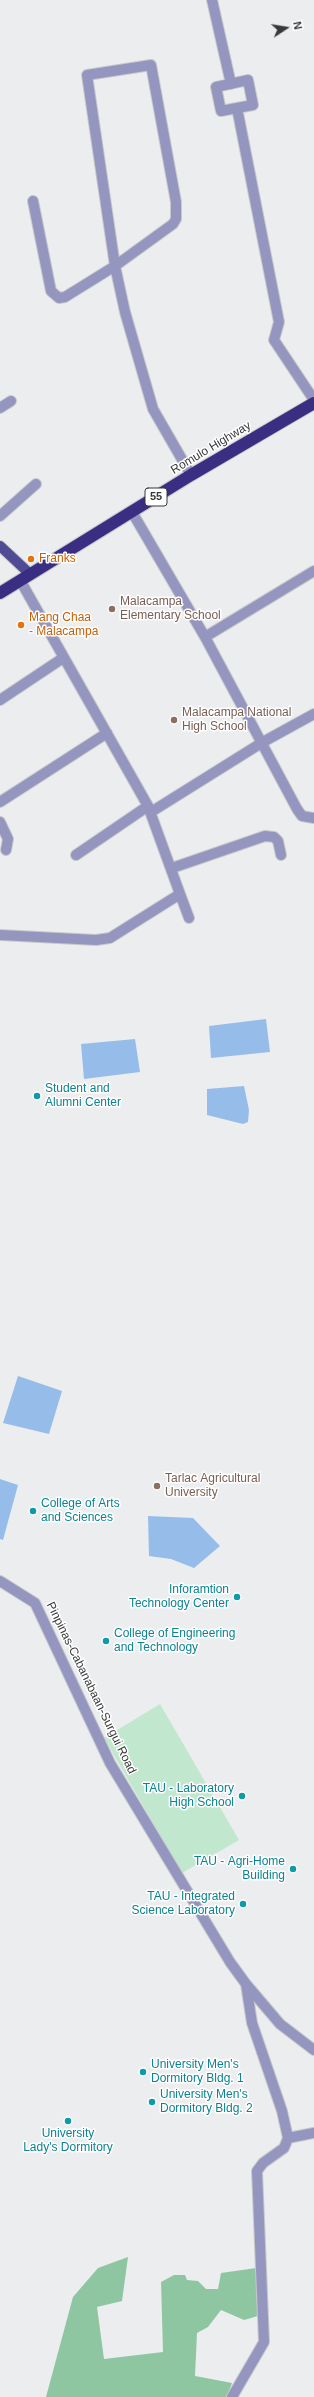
<!DOCTYPE html>
<html>
<head>
<meta charset="utf-8">
<style>
  body { margin:0 }
  #map { position:relative; width:314px; height:2397px; overflow:hidden; background:#ecedef; font-family:Arial,sans-serif }
  canvas { display:block }
  .north { position:absolute; left:266px; top:8px; width:40px; height:40px; -webkit-text-stroke:3px #fff; paint-order:stroke; rotate:78deg; font-size:11px; font-weight:700; line-height:16px; text-align:center; color:#39393a }
  .north::after { content:''; display:block; margin:auto; width:14px; height:18px; background:#39393a; clip-path:polygon(50% 0,100% 100%,50% 72%,0 100%) }
</style>
</head>
<body>
<div id="map">
<canvas width="314" height="2397"></canvas>
<div class="north">N</div>
</div>
<script>
const g = document.querySelector('canvas').getContext('2d');
g.lineJoin = 'round';
function paint(path, color) { g.fillStyle = color; g.fill(path, 'evenodd'); }
const shape = rows => new Path2D(rows.map(r => 'M' + r).join(''));
function stroke(path, color, width, dash) { g.strokeStyle = color; g.lineWidth = width; g.lineCap = dash ? 'butt' : 'round'; g.setLineDash(dash || []); g.stroke(path); }
function drawText(font, color, halo, rows, align = 'center') {
  g.font = font + ' Arial,sans-serif'; g.lineWidth = 3; g.setLineDash([]); g.textBaseline = 'middle'; g.strokeStyle = halo; g.fillStyle = color; for (const [text, x, y, turn = 0] of rows) {
    g.save(); g.translate(x, y); g.rotate((+turn || 0) * Math.PI / 180); g.textAlign = isNaN(turn) ? turn : align; if (halo) g.strokeText(text, 0, 0); g.fillText(text, 0, 0); g.restore();
  }
}
paint(shape([
  [160,1704,239,1840,182,1873,104,1738]
]), '#c1e7ce');
paint(shape([
  [128,2257,122,2301,97,2307,104,2359,163,2352,161,2282,174,2275,185,2275,187,2280,198,2281,206,2289,218,2289,221,2273,256,2268,258,2316,244,2320,221,2310,208,2327,197,2333,195,2376,232,2383,227,2397,46,2397,73,2297,98,2268]
]), '#8fc6a2');
paint(shape([
  [266,1019,270,1052,211,1058,209,1026],
  [135,1039,140,1072,84,1079,81,1044],
  [244,1086,249,1110,248,1122,243,1124,207,1115,207,1089],
  [18,1376,62,1391,49,1434,3,1423],
  [0,1479,18,1485,3,1540,0,1539],
  [148,1516,193,1518,220,1546,194,1568,171,1559,149,1556]
]), '#96bdea');
const minor = shape([
  [212,0,231,84],
  [248,80,253,105,221,111,216,87,248,80],
  [237,108,279,322,274,340,314,400],
  [33,201,51,291,59,298,65,297,115,266,173,224,176,219,176,202,151,65,87,75,115,266,125,312,153,409,191,475],
  [0,408,11,401],
  [132,512,205,637,297,809,302,816,314,818],
  [0,516,36,484],
  [205,637,314,571],
  [0,700,63,658],
  [0,802,107,733],
  [151,812,263,742,314,714],
  [0,822,8,839,6,850],
  [76,855,148,806],
  [172,868,265,836,274,837,278,841,281,855],
  [180,894,189,918],
  [0,935,96,940,110,938,180,894,148,806,20,580],
  [0,1581,35,1603,110,1763,230,1962,246,1984,280,2024,314,2050],
  [288,2138,314,2133],
  [232,2397,264,2342,257,2171,263,2163,284,2148,288,2138,282,2111,252,2023,246,1984]
]);
const major = shape([
  [0,546,30,574]
]);
const highway = shape([
  [0,593,191,475,314,403]
]);
stroke(minor, '#c8c9cb', 12);
stroke(major, '#c8c9cb', 12);
stroke(highway, '#c8c9cb', 14);
stroke(minor, '#9596bf', 10);
stroke(major, '#504b94', 10);
stroke(highway, '#3a2e83', 12);
for (const [x, y, r, color] of [
  [31,559,4,"#e8710a"],
  [112,609,4,"#8d6e63"],
  [21,625,4,"#e8710a"],
  [174,720,4,"#8d6e63"],
  [37,1096,4,"#0f9aa8"],
  [157,1486,4,"#8d6e63"],
  [33,1511,4,"#0f9aa8"],
  [237,1597,4,"#0f9aa8"],
  [106,1641,4,"#0f9aa8"],
  [242,1796,4,"#0f9aa8"],
  [293,1869,4,"#0f9aa8"],
  [243,1904,4,"#0f9aa8"],
  [143,2072,4,"#0f9aa8"],
  [152,2102,4,"#0f9aa8"],
  [68,2121,4,"#0f9aa8"]
]) { const dot = new Path2D(); dot.arc(x, y, r, 0, 2 * Math.PI); g.fillStyle = color; g.fill(dot); stroke(dot, '#fff', 1.5); }
for (const [x, y, w] of [
  [156,497,22]
]) { const box = new Path2D(); box.roundRect(x - w / 2, y - 9, w, 18, 3); g.fillStyle = '#fff'; g.fill(box); stroke(box, '#39393a', 1); }
drawText('bold 11px', '#39393a', null, [
  ["55",156,497]
]);
drawText('12px', '#39393a', '#fff', [
  ["Romulo Highway",211,448,-31],
  ["Pinpinas-Cabanabaan-Surgui Road",91,1688,64]
]);
drawText('12px', '#c56008', '#fff', [
  ["Franks",39,559],
  ["Mang Chaa",29,618],
  ["- Malacampa",29,632]
], 'left');
drawText('12px', '#785e54', '#fff', [
  ["Malacampa",120,602],
  ["Elementary School",120,616],
  ["Malacampa National",182,713],
  ["High School",182,727],
  ["Tarlac Agricultural",165,1479],
  ["University",165,1493]
], 'left');
drawText('12px', '#0d838f', '#fff', [
  ["Student and",45,1089],
  ["Alumni Center",45,1103],
  ["College of Arts",41,1504],
  ["and Sciences",41,1518],
  ["Inforamtion",229,1590,"right"],
  ["Technology Center",229,1604,"right"],
  ["College of Engineering",114,1634],
  ["and Technology",114,1648],
  ["TAU - Laboratory",234,1789,"right"],
  ["High School",234,1803,"right"],
  ["TAU - Agri-Home",285,1862,"right"],
  ["Building",285,1876,"right"],
  ["TAU - Integrated",235,1897,"right"],
  ["Science Laboratory",235,1911,"right"],
  ["University Men's",151,2065],
  ["Dormitory Bldg. 1",151,2079],
  ["University Men's",160,2095],
  ["Dormitory Bldg. 2",160,2109],
  ["University",68,2134,"center"],
  ["Lady's Dormitory",68,2148,"center"]
], 'left');
</script>
</body>
</html>
